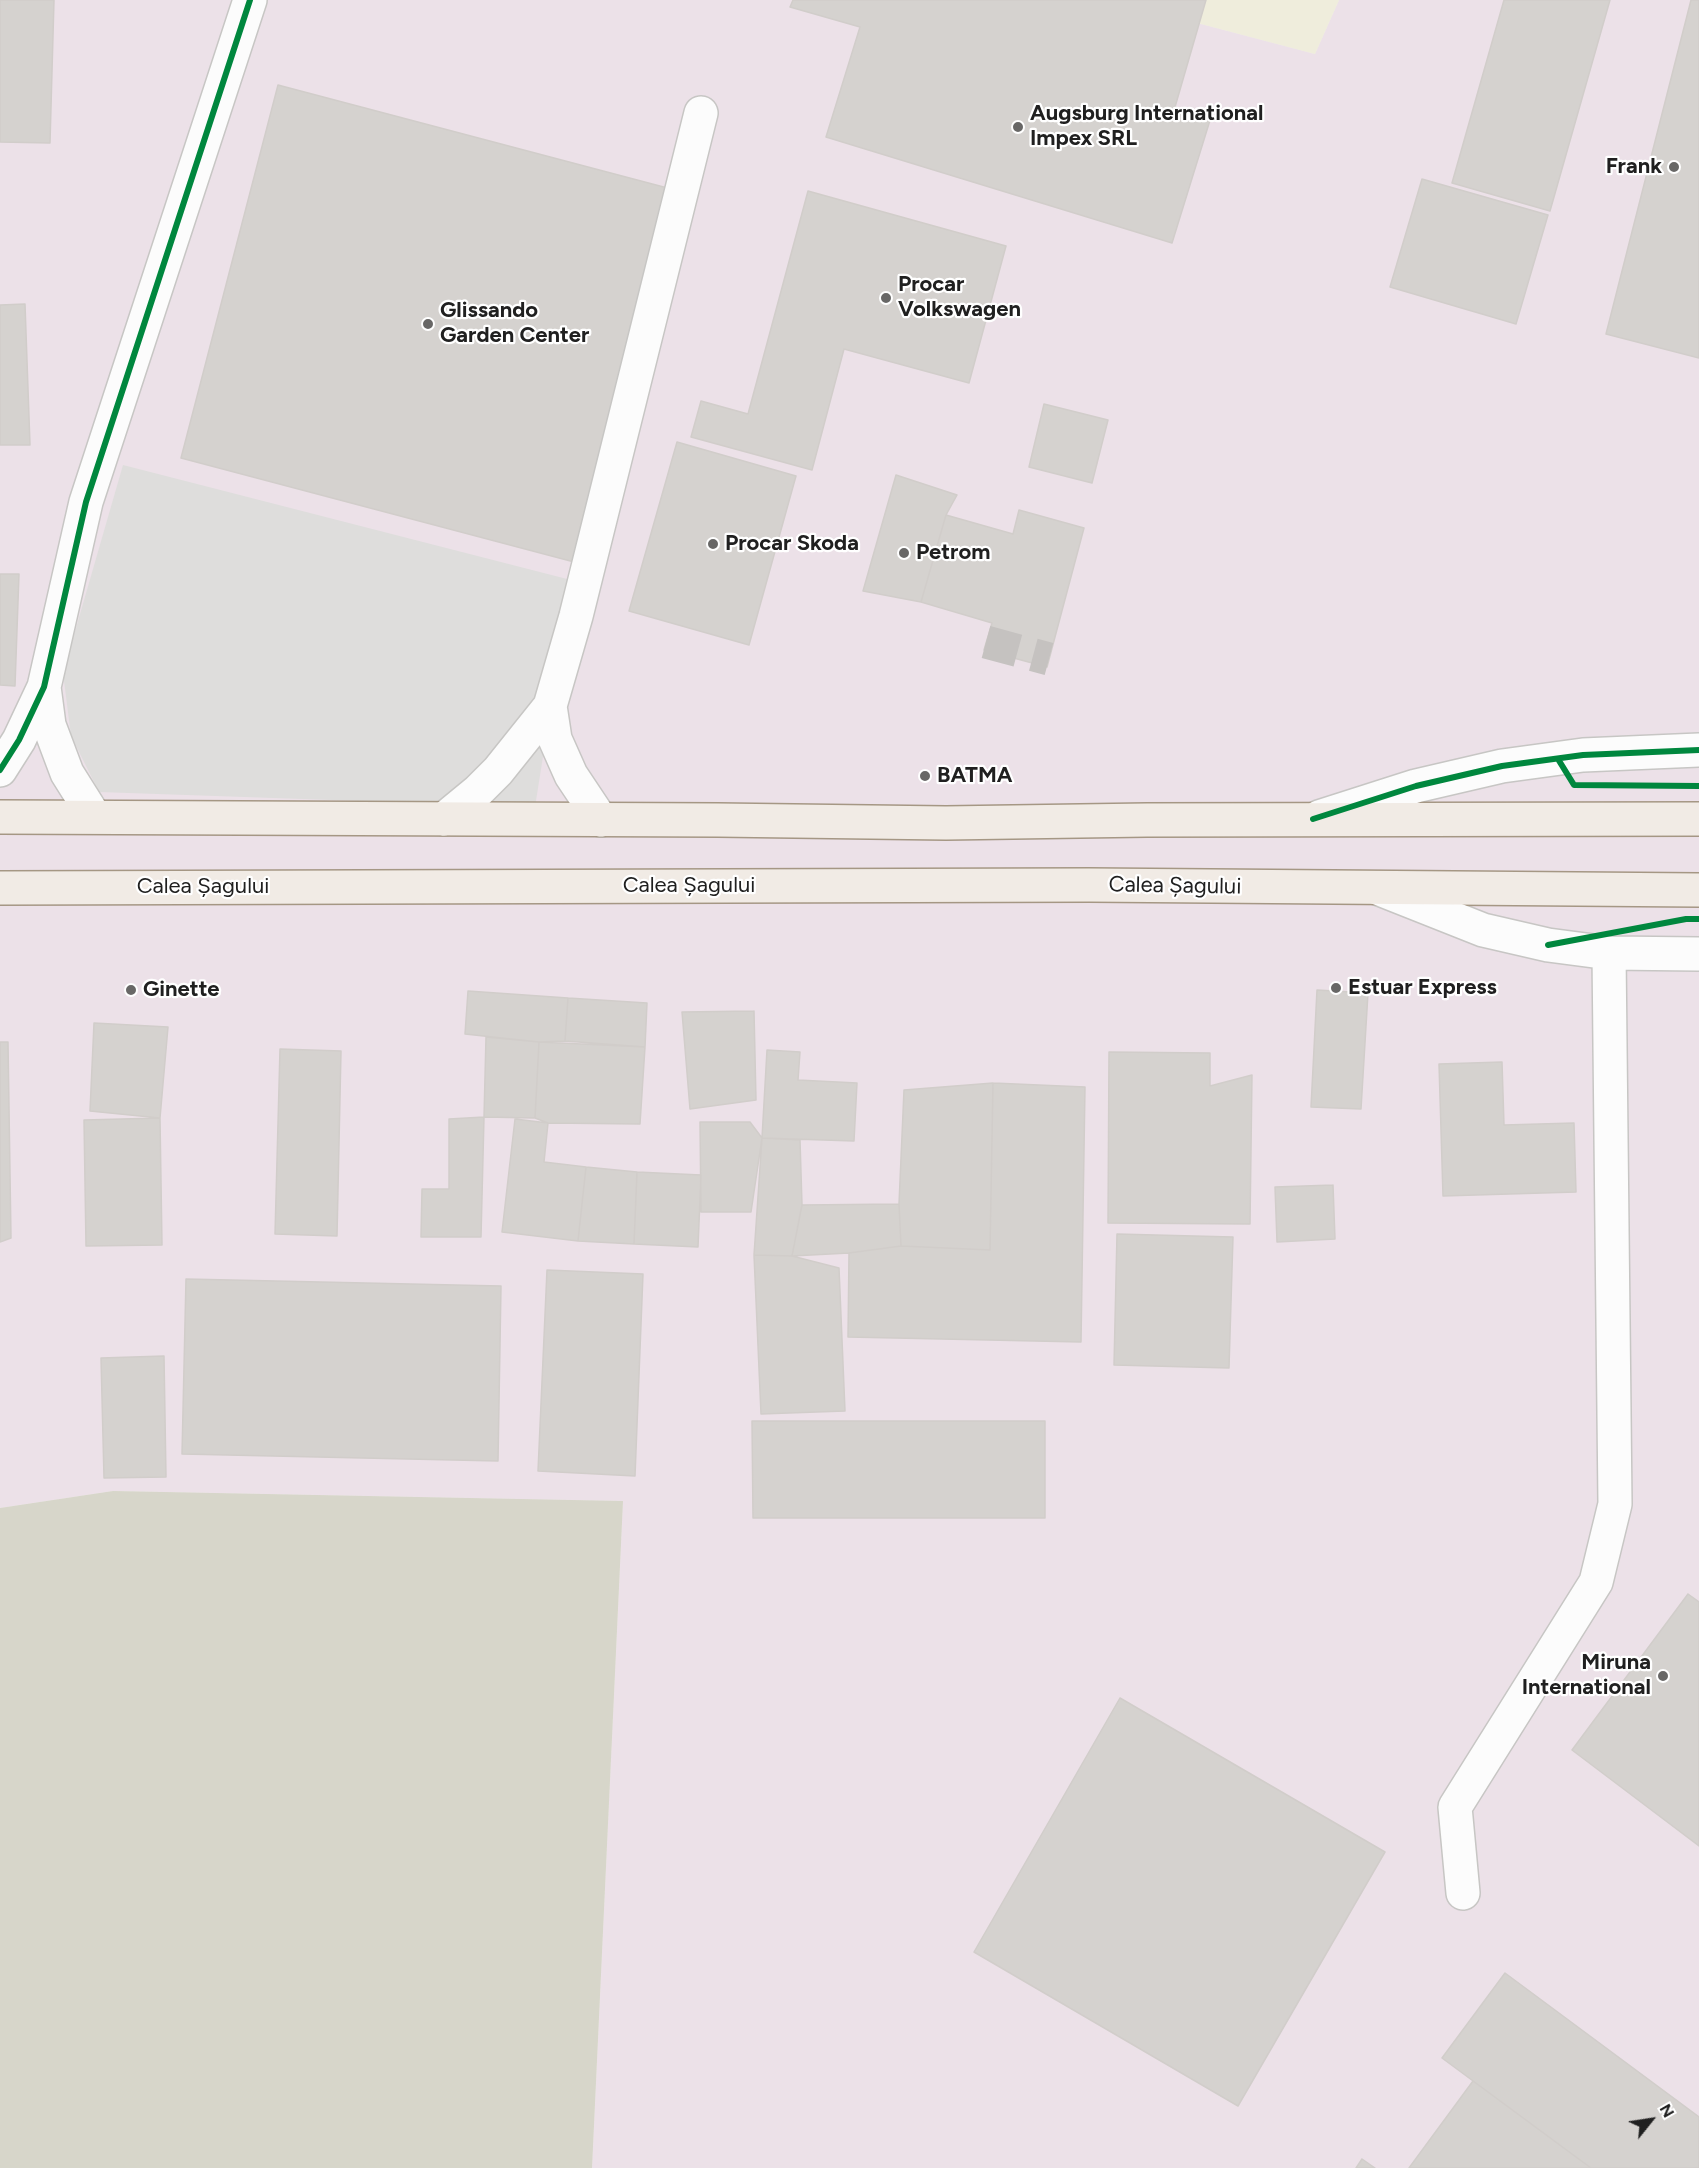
<!DOCTYPE html>
<html>
<head>
<meta charset="utf-8">
<style>
  body { margin:0 }
  #map { position:relative; width:1699px; height:2168px; overflow:hidden; background:#eeebe8; font-family:Figtree,sans-serif }
  canvas { display:block }
  .north { position:absolute; left:1621px; top:2090px; width:60px; height:60px; -webkit-text-stroke:4px #fff; paint-order:stroke; rotate:60deg; font-size:16px; font-weight:700; line-height:24px; text-align:center; color:#202020 }
  .north::after { content:''; display:block; margin:auto; width:21px; height:27px; background:#202020; clip-path:polygon(50% 0,100% 100%,50% 72%,0 100%) }
</style>
</head>
<body>
<div id="map">
<canvas width="1699" height="2168"></canvas>
<div class="north">N</div>
</div>
<script>
const g = document.querySelector('canvas').getContext('2d');
g.lineJoin = 'round';
function paint(path, color) { g.fillStyle = color; g.fill(path, 'evenodd'); }
const shape = rows => new Path2D(rows.map(r => 'M' + r).join(''));
function stroke(path, color, width, dash) { g.strokeStyle = color; g.lineWidth = width; g.lineCap = dash ? 'butt' : 'round'; g.setLineDash(dash || []); g.stroke(path); }
function drawText(font, color, halo, rows, align = 'center') {
  g.font = font + ' Figtree,sans-serif'; g.lineWidth = 4.5; g.setLineDash([]); g.textBaseline = 'middle'; g.strokeStyle = halo; g.fillStyle = color; for (const [text, x, y, turn = 0] of rows) {
    g.save(); g.translate(x, y); g.rotate((+turn || 0) * Math.PI / 180); g.textAlign = isNaN(turn) ? turn : align; if (halo) g.strokeText(text, 0, 0); g.fillText(text, 0, 0); g.restore();
  }
}
paint(shape([
  [0,0,1110,0,1315,54,1339,0,1699,0,1699,2168,592,2168,623,1501,113,1491,0,1508]
]), '#ece1e8');
paint(shape([
  [113,1491,623,1501,592,2168,0,2168,0,1508]
]), '#d7d6ca');
paint(shape([
  [1110,0,1339,0,1315,54]
]), '#efeddc');
paint(shape([
  [123,465,571,580,535,807,99,792,71,736,63,673]
]), '#dedddc');
const building = shape([
  [0,0,54,0,50,143,0,142,0,0],
  [793,0,1206,0,1175,107,1211,117,1172,243,826,137,860,27,790,7,793,0],
  [1504,0,1610,0,1550,211,1452,183,1504,0],
  [1691,0,1699,0,1699,358,1606,334,1691,0],
  [278,85,675,190,578,563,181,458,278,85],
  [1422,179,1548,215,1516,324,1390,287,1422,179],
  [808,191,1006,246,969,383,844,349,812,470,691,437,701,401,748,414,808,191],
  [25,304,30,445,0,445,0,305,25,304],
  [1044,404,1108,420,1092,483,1029,467,1044,404],
  [677,442,796,476,749,645,629,611,677,442],
  [896,475,957,495,946,515,921,602,863,591,896,475],
  [1019,510,1084,528,1047,667,984,650,992,623,921,602,946,515,1013,534,1019,510],
  [0,574,19,574,15,686,0,685,0,574],
  [1317,990,1368,993,1361,1109,1311,1107,1317,990],
  [468,991,568,998,565,1041,539,1042,465,1034,468,991],
  [568,998,647,1003,645,1047,565,1041,568,998],
  [754,1011,756,1100,690,1109,682,1012,754,1011],
  [94,1023,168,1027,160,1118,90,1111,94,1023],
  [486,1037,539,1042,535,1118,484,1117,486,1037],
  [0,1042,8,1042,11,1238,0,1242,0,1042],
  [539,1042,645,1047,640,1124,548,1123,535,1118,539,1042],
  [280,1049,341,1051,337,1236,275,1234,280,1049],
  [767,1050,800,1052,798,1080,857,1083,854,1141,762,1138,767,1050],
  [1109,1052,1210,1053,1210,1086,1252,1075,1250,1224,1108,1223,1109,1052],
  [1502,1062,1504,1125,1574,1123,1576,1192,1443,1196,1439,1064,1502,1062],
  [993,1083,1085,1087,1081,1342,848,1337,849,1253,901,1246,990,1250,993,1083],
  [993,1083,990,1250,901,1246,899,1204,904,1090,993,1083],
  [484,1117,481,1237,421,1237,422,1189,449,1189,449,1119,484,1117],
  [160,1118,162,1245,86,1246,84,1120,160,1118],
  [515,1119,548,1123,544,1162,586,1167,578,1241,502,1232,515,1119],
  [700,1122,750,1122,762,1138,751,1212,701,1212,700,1122],
  [762,1138,800,1140,802,1205,792,1256,754,1255,762,1138],
  [586,1167,637,1172,634,1244,578,1241,586,1167],
  [637,1172,701,1175,698,1247,634,1244,637,1172],
  [1333,1185,1335,1239,1277,1242,1275,1187,1333,1185],
  [899,1204,901,1246,849,1253,792,1256,802,1205,899,1204],
  [1117,1234,1233,1237,1229,1368,1114,1365,1117,1234],
  [754,1255,792,1256,839,1268,845,1411,761,1414,754,1255],
  [547,1270,643,1274,635,1476,538,1471,547,1270],
  [186,1279,501,1286,498,1461,182,1454,186,1279],
  [164,1356,166,1477,104,1478,101,1358,164,1356],
  [752,1421,1045,1421,1045,1518,753,1518,752,1421],
  [1688,1594,1699,1602,1699,1846,1572,1750,1688,1594],
  [1120,1698,1385,1852,1238,2106,974,1952,1120,1698],
  [1505,1973,1699,2117,1699,2168,1591,2168,1442,2058,1505,1973],
  [1473,2081,1591,2168,1409,2168,1473,2081],
  [1362,2159,1375,2168,1356,2168,1362,2159]
]);
paint(building, '#d5d2cf');
stroke(building, '#d1cdca', 1.5);
stroke(shape([
  [986,642,1049,659]
]), '#c5c2c0', 33, [33, 16]);
const minor = shape([
  [44,687,49,725,67,773,94,816],
  [550,706,555,739,571,775,601,820],
  [0,770,19,740,44,687,86,502,250,0],
  [1319,817,1416,786,1502,766,1583,755,1699,750],
  [444,819,478,791,498,771,550,706,576,616,701,113],
  [1377,888,1483,930,1548,945,1609,953,1699,954],
  [1463,1893,1455,1807,1596,1582,1615,1504,1609,953]
]);
const major = shape([
  [0,817,718,820,946,823,1147,820,1699,819],
  [0,888,1089,885,1699,890]
]);
stroke(minor, '#c7c6c4', 36);
stroke(major, '#a59784', 36);
stroke(minor, '#fcfcfc', 33);
stroke(major, '#f1ebe5', 33);
stroke(shape([
  [1558,759,1574,785,1699,786],
  [0,770,19,740,44,687,86,502,250,0],
  [1313,819,1416,786,1502,766,1583,755,1699,750],
  [1548,945,1686,919,1699,919]
]), '#00873e', 6);
for (const [x, y, r, color] of [
  [1018,127,6,"#686766"],
  [1674,167,6,"#686766"],
  [886,298,6,"#686766"],
  [428,324,6,"#686766"],
  [713,544,6,"#686766"],
  [904,553,6,"#686766"],
  [925,776,6,"#686766"],
  [1336,988,6,"#686766"],
  [131,990,6,"#686766"],
  [1663,1676,6,"#686766"]
]) { const dot = new Path2D(); dot.arc(x, y, r, 0, 2 * Math.PI); g.fillStyle = color; g.fill(dot); stroke(dot, '#fff', 2); }
drawText('bold 22px', '#202020', '#fff', [
  ["Augsburg International",1030,114],
  ["Impex SRL",1030,139],
  ["Frank",1662,167,"right"],
  ["Procar",898,285],
  ["Volkswagen",898,310],
  ["Glissando",440,311],
  ["Garden Center",440,336],
  ["Procar Skoda",725,544],
  ["Petrom",916,553],
  ["BATMA",937,776],
  ["Estuar Express",1348,988],
  ["Ginette",143,990],
  ["Miruna",1651,1663,"right"],
  ["International",1651,1688,"right"]
], 'left');
drawText('22px', '#202020', '#fff', [
  ["Calea Șagului",689,886],
  ["Calea Șagului",1175,886,1],
  ["Calea Șagului",203,887]
]);
</script>
</body>
</html>
